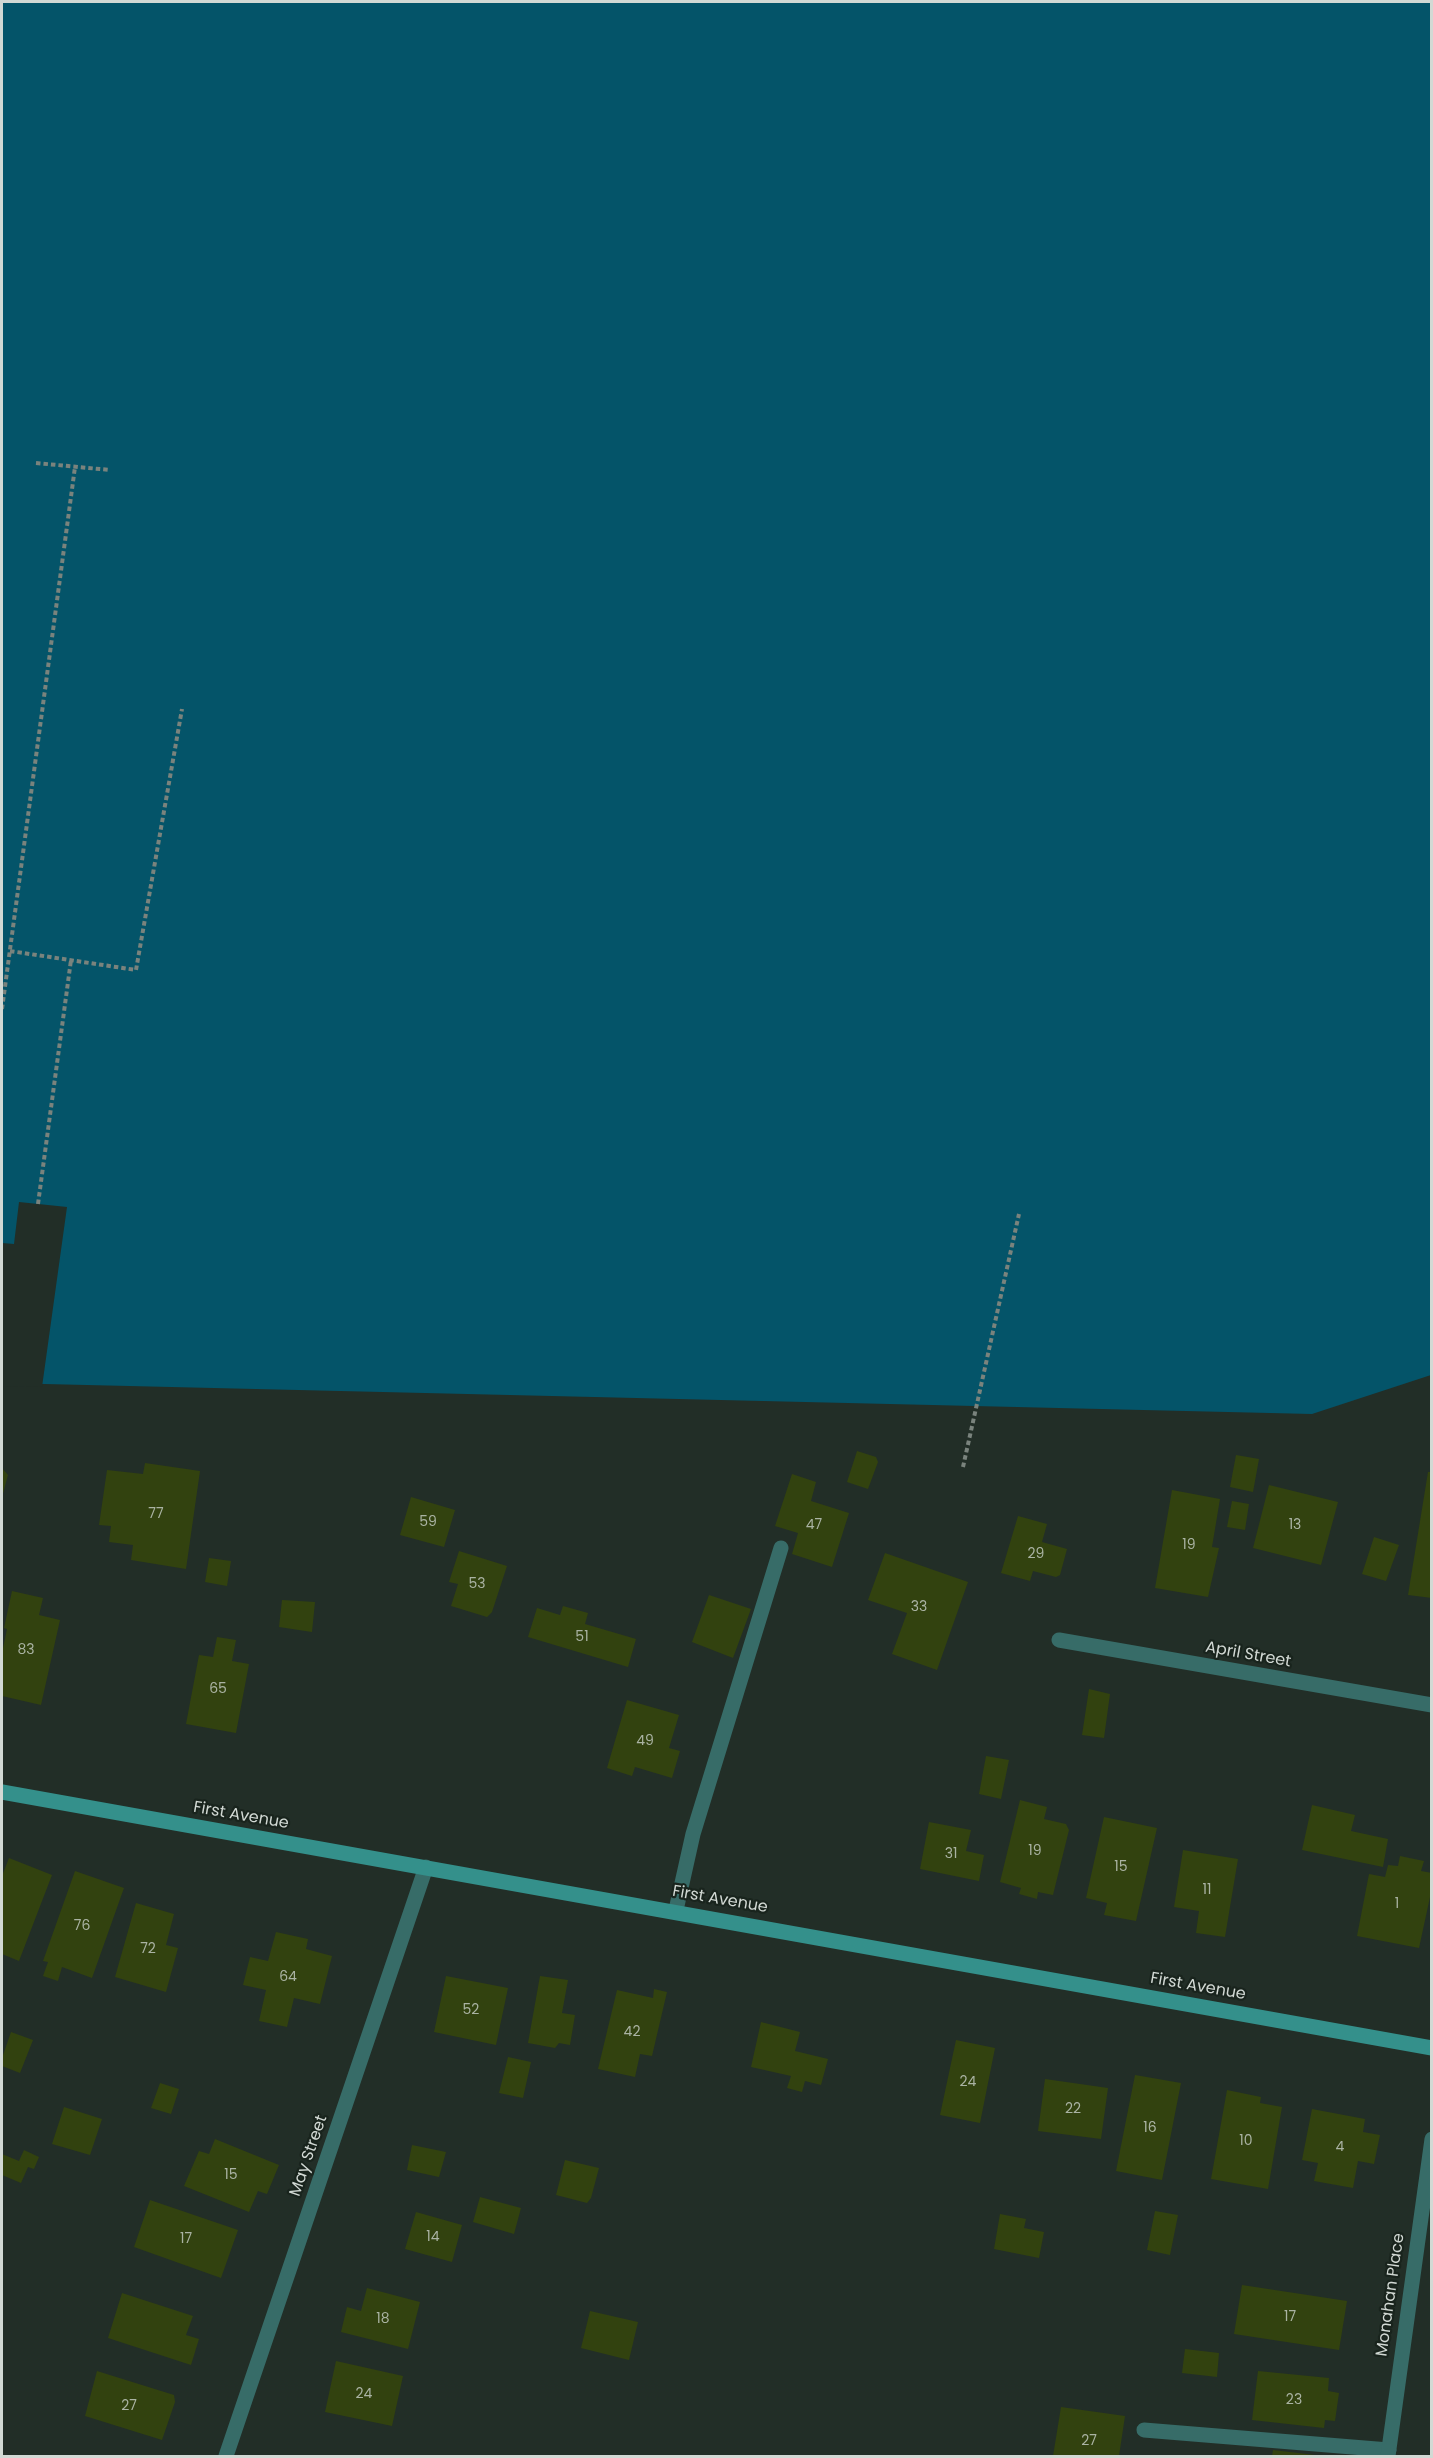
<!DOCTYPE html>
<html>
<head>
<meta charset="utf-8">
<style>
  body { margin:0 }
  #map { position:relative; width:1433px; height:2458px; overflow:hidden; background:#222e27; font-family:Poppins,sans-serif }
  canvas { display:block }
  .frame { position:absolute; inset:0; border:3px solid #d2d9d4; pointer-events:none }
</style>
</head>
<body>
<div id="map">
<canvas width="1433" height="2458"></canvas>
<div class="frame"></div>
</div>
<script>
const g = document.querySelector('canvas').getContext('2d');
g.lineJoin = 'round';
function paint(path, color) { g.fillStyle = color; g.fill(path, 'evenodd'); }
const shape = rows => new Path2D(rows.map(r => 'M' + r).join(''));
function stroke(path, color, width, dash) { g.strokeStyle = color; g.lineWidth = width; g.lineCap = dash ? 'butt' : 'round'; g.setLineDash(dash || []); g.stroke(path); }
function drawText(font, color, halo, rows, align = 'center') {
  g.font = font + ' Poppins,sans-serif'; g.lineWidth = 4.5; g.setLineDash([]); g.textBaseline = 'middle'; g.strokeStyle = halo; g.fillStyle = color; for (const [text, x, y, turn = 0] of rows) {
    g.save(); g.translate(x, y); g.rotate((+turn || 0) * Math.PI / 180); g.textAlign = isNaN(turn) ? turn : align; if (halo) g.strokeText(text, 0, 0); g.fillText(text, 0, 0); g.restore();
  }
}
paint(shape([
  [2,2,1431,2,1431,1375,1312,1414,2,1383]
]), '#045469');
paint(shape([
  [19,1202,67,1207,42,1387,2,1386,2,1243,14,1244]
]), '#222e27');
paint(shape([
  [857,1451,876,1457,878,1462,868,1489,847,1482],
  [1236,1455,1259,1459,1253,1492,1230,1487],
  [145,1463,200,1471,186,1569,131,1560,133,1545,109,1542,111,1526,99,1525,107,1470,143,1474],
  [2,1468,8,1475,2,1497],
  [1428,1472,1432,1472,1432,1598,1408,1595],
  [792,1474,816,1482,811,1501,849,1513,832,1567,792,1554,798,1533,775,1526],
  [1269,1485,1338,1502,1321,1565,1253,1548],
  [1172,1490,1220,1499,1212,1547,1219,1548,1208,1597,1155,1588],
  [411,1497,455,1510,444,1547,400,1535],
  [1232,1501,1249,1504,1245,1530,1227,1527],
  [1018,1516,1047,1524,1042,1542,1067,1549,1060,1575,1056,1577,1033,1571,1030,1581,1001,1573],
  [1374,1537,1399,1545,1386,1581,1362,1574],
  [459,1551,507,1566,492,1612,487,1617,451,1606,458,1584,449,1582],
  [885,1553,968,1582,937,1670,892,1654,907,1613,868,1600],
  [209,1558,231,1561,227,1586,205,1582],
  [12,1591,43,1598,39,1615,60,1620,41,1705,2,1696,2,1653,7,1629,4,1628],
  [709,1595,751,1609,733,1658,692,1642],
  [282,1600,315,1602,312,1632,279,1627],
  [563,1606,588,1613,585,1624,636,1639,628,1667,528,1637,537,1608,560,1615],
  [217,1637,236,1640,232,1661,249,1664,236,1733,186,1724,199,1655,213,1657],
  [1089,1689,1110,1694,1104,1738,1082,1735],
  [627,1700,679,1715,669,1748,680,1751,672,1778,635,1767,632,1776,607,1768],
  [986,1756,1009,1760,1001,1799,979,1794],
  [1020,1800,1047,1807,1044,1819,1066,1824,1069,1830,1053,1895,1038,1892,1037,1899,1019,1894,1021,1888,1000,1882],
  [1312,1805,1355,1815,1351,1831,1388,1839,1383,1867,1302,1850],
  [1104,1817,1157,1828,1136,1921,1104,1915,1107,1903,1086,1898],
  [929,1822,971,1830,966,1851,984,1855,979,1881,920,1869],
  [1183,1850,1238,1859,1225,1937,1196,1933,1199,1911,1174,1907],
  [1400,1856,1424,1861,1421,1871,1432,1873,1432,1888,1419,1948,1357,1936,1369,1874,1385,1877,1388,1865,1398,1866],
  [9,1858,52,1875,19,1961,2,1954,2,1876],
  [75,1871,124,1888,92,1978,62,1967,58,1981,43,1976,48,1962,43,1961],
  [136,1903,174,1914,166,1945,178,1948,166,1992,115,1977],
  [276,1932,308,1939,306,1949,332,1956,320,2004,294,1998,287,2027,259,2021,266,1990,243,1985,250,1957,268,1961],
  [446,1976,508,1988,496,2045,434,2032],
  [540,1976,568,1980,562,2013,575,2015,570,2045,559,2043,555,2048,528,2043],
  [654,1989,667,1992,652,2056,640,2054,635,2077,598,2069,617,1990,653,1998],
  [761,2022,800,2032,795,2051,828,2059,821,2085,805,2081,802,2092,787,2088,791,2076,751,2067],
  [11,2032,33,2040,20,2073,2,2066,2,2058],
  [956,2040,995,2048,980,2123,940,2115],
  [508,2057,531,2062,523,2098,499,2093],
  [1135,2075,1181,2083,1162,2180,1116,2171],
  [1045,2079,1108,2088,1101,2139,1038,2131],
  [160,2083,179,2089,171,2114,151,2108],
  [1227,2090,1261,2097,1260,2103,1282,2107,1268,2189,1211,2179],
  [64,2107,102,2119,90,2155,52,2144],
  [1312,2109,1365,2119,1363,2132,1380,2135,1374,2164,1358,2161,1353,2188,1314,2181,1318,2163,1302,2160],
  [215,2139,279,2165,267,2194,258,2191,249,2212,184,2186,199,2151,209,2154],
  [412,2145,446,2152,439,2177,407,2170],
  [24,2150,39,2157,34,2169,28,2167,21,2183,2,2175,2,2154,19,2161],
  [565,2160,599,2168,591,2198,587,2203,556,2195],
  [480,2197,521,2208,514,2234,473,2222],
  [150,2200,238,2230,221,2278,134,2247],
  [1155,2211,1178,2215,1170,2255,1147,2250],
  [416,2212,462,2225,452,2262,405,2249],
  [1000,2214,1026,2219,1024,2228,1044,2232,1039,2258,994,2249],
  [1242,2285,1347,2301,1339,2350,1234,2334],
  [367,2288,420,2302,408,2349,341,2332,347,2307,361,2311],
  [122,2293,193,2316,186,2335,199,2339,191,2365,108,2338],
  [590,2311,638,2322,629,2360,581,2348],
  [1185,2349,1219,2353,1217,2377,1182,2373],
  [336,2361,403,2376,392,2426,325,2412],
  [97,2371,174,2395,175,2402,162,2440,85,2416],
  [1258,2371,1329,2378,1328,2391,1339,2393,1335,2421,1325,2420,1324,2428,1252,2420],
  [1061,2407,1125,2416,1119,2456,1053,2456],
  [1273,2450,1315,2455,1315,2456,1272,2456]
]), '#32420f');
stroke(shape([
  [36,463,110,470],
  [10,951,136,970,182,709],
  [2,1009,75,467],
  [38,1204,71,960],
  [963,1467,1019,1214]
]), '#7a837d', 4, [4.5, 3]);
stroke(shape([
  [676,1910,693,1834,781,1548],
  [1144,2430,1389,2450]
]), '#376c68', 15);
stroke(shape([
  [1059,1640,1432,1705],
  [226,2456,426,1867],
  [1388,2456,1432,2139]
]), '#376c68', 15);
stroke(shape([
  [2,1792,1432,2048]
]), '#34908b', 15);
drawText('14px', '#aab3a3', null, [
  ["77",156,1514],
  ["59",428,1522],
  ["47",814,1525],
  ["13",1295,1525],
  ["19",1189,1545],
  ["29",1036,1554],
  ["53",477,1584],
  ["33",919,1607],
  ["51",582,1637],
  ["83",26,1650],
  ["65",218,1689],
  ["49",645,1741],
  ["19",1035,1851],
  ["31",951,1854],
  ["15",1121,1867],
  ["11",1207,1890],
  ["1",1397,1904],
  ["76",82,1926],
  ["72",148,1949],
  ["64",288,1977],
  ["52",471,2010],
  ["42",632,2032],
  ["24",968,2082],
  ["22",1073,2109],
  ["16",1150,2128],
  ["10",1246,2141],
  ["4",1340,2147],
  ["15",231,2175],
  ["14",433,2237],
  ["17",186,2239],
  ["17",1290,2317],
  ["18",383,2319],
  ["24",364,2394],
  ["23",1294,2400],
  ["27",129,2406],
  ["27",1089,2441]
]);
drawText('16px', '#d2d9d4', '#19241d', [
  ["April Street",1248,1655,10],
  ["First Avenue",241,1816,10],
  ["First Avenue",720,1900,10],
  ["First Avenue",1198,1987,10],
  ["May Street",309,2156,-71],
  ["Monahan Place",1391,2295,-82]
]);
</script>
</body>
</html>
